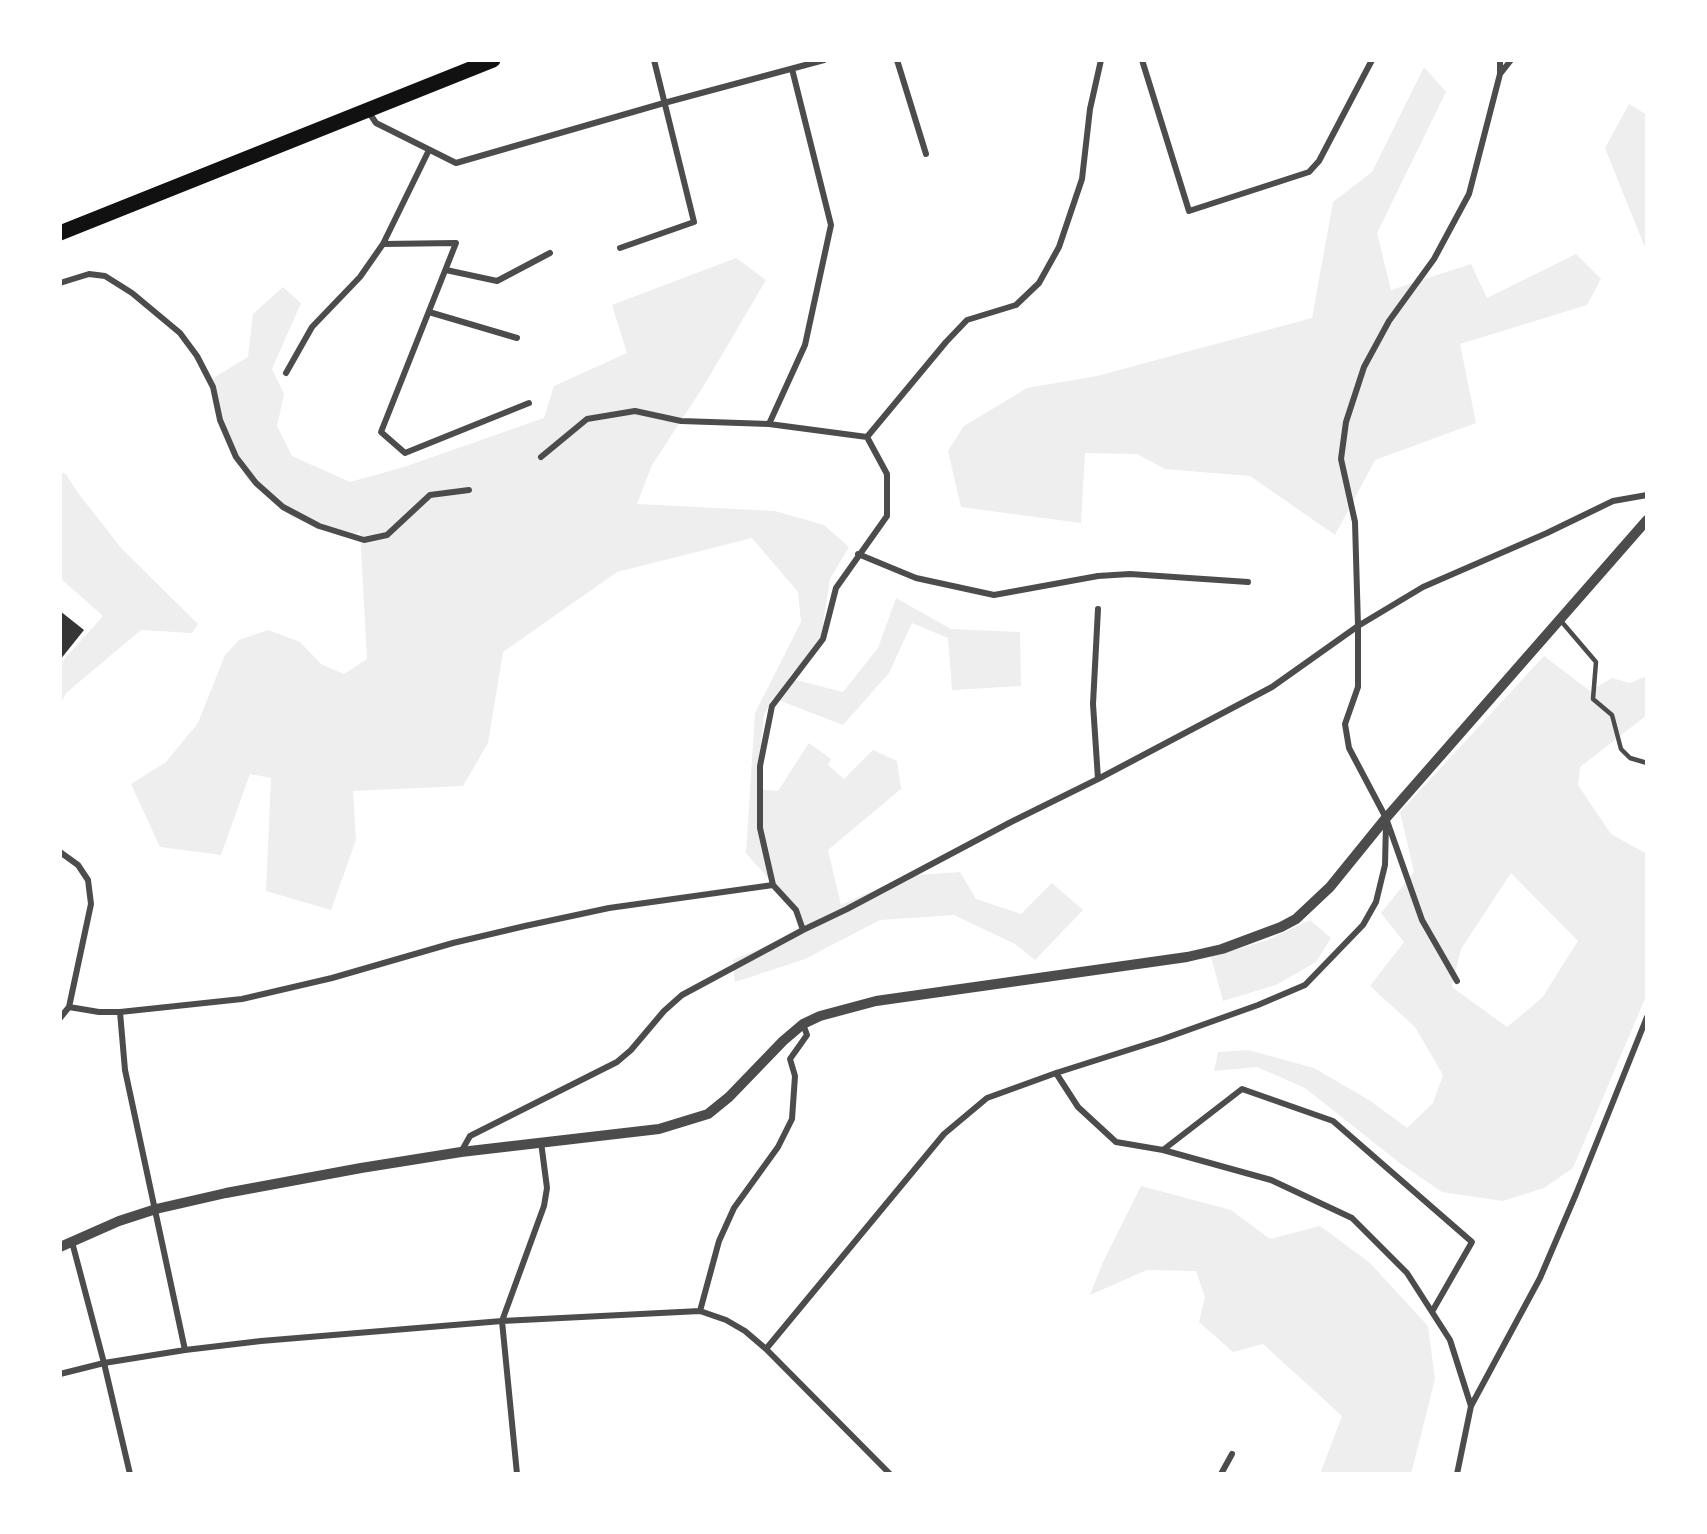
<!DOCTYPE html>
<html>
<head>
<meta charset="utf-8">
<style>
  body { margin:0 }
  #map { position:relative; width:1707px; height:1534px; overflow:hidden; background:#fff; font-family:Raleway,sans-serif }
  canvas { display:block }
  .frame { position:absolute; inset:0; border:62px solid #fff; pointer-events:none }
</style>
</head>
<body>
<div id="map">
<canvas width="1707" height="1534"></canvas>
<div class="frame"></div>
</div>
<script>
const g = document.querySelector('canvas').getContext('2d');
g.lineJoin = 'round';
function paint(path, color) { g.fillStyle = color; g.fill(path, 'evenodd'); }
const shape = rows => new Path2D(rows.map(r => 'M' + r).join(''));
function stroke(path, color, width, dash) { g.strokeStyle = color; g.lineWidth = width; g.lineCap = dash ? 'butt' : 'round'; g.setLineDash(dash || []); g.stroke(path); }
paint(shape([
  [1424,67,1446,92,1377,233,1391,290,1471,264,1487,298,1576,254,1601,279,1587,305,1460,344,1476,423,1375,460,1335,535,1250,476,1165,469,1137,454,1085,453,1081,523,961,507,948,451,964,426,1027,388,1097,376,1312,318,1333,202,1372,172],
  [1629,104,1647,115,1646,250,1605,148],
  [736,258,766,280,703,387,652,465,637,504,775,511,824,525,849,547,830,579,820,643,788,678,843,692,878,648,896,598,951,629,1020,632,1021,686,952,690,948,638,912,623,889,673,843,725,773,698,764,715,757,789,778,791,809,743,831,759,828,765,844,779,873,750,897,761,901,789,828,850,841,905,905,876,960,872,976,899,1021,914,1052,883,1083,910,1035,960,1015,944,954,915,880,920,805,959,735,982,733,960,802,930,796,910,746,853,755,713,801,622,798,592,752,538,617,572,503,652,488,743,463,786,353,791,356,840,331,910,266,891,271,778,250,774,221,855,160,847,131,784,166,762,198,723,225,655,239,640,268,630,300,642,321,664,344,674,367,659,360,532,343,537,292,517,247,479,222,429,213,378,248,357,253,314,283,287,301,303,272,369,284,394,277,426,292,456,350,482,404,467,544,418,554,386,627,353,612,305],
  [60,472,66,474,78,493,122,549,198,624,192,633,141,630,66,693,60,705,60,664,103,616,60,578],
  [1544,656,1590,691,1612,678,1630,683,1647,676,1647,715,1580,767,1578,785,1611,834,1647,854,1647,994,1573,1168,1544,1188,1503,1201,1442,1192,1401,1164,1305,1088,1257,1067,1214,1071,1218,1052,1248,1050,1314,1068,1369,1100,1407,1128,1433,1103,1443,1075,1415,1027,1370,986,1404,942,1381,913,1414,872,1400,812],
  [1511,873,1578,941,1542,998,1507,1027,1452,987,1461,949],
  [1310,920,1331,938,1316,962,1276,985,1223,1001,1211,957,1268,940],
  [1141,1186,1231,1210,1270,1239,1320,1226,1369,1262,1428,1326,1435,1379,1411,1474,1320,1474,1342,1416,1263,1344,1233,1352,1199,1322,1205,1297,1196,1271,1147,1270,1090,1295,1103,1262]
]), '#eee');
paint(shape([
  [60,611,84,630,60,660]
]), '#353535');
stroke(shape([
  [1561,621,1596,662,1593,699,1612,715,1621,749,1630,758,1647,763]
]), '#4c4c4c', 4.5);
stroke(shape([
  [897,60,926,154],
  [1142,60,1189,211,1309,172,1319,161,1372,60],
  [1500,74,1511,60],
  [368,111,376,123,456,163,664,103,824,60],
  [383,244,456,243,381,432,405,453,529,403],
  [620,248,694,222,654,60],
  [446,270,497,281,550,253],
  [60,283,89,274,105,276,132,293,180,333,197,356,213,387,220,420,236,457,256,483,283,507,319,526,364,540,387,535,430,495,469,490],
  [429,312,517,338],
  [286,373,312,327,360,277,383,244,429,150],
  [769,424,805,345,831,225,792,69],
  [541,457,587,419,635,411,681,421,769,424,867,437,946,342,967,320,1016,305,1039,283,1059,247,1082,179,1090,109,1101,60],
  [858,554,916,578,994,595,1098,576,1130,574,1248,582],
  [1098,779,1093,704,1098,609],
  [60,852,78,865,88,880,91,904,69,1007,60,1018],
  [773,885,760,828,760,766,772,706,823,639,836,588,887,516,887,474,867,437],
  [1457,981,1422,920,1386,818,1349,748,1345,724,1358,687,1358,626,1355,522,1341,459,1346,422,1364,367,1389,321,1434,259,1469,194,1500,74,1500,60],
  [69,1007,99,1012,120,1012,242,999,332,978,453,943,525,926,609,908,773,885,796,910,803,930,847,909,1011,822,1098,779,1272,687,1358,626,1423,587,1547,533,1613,501,1647,495],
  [120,1012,125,1070,185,1350],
  [1056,1073,1078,1107,1116,1142,1163,1150,1271,1180,1352,1218,1407,1273,1450,1340,1471,1406,1457,1474],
  [1163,1150,1242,1089,1333,1121,1472,1242,1433,1310],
  [461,1152,470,1136,617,1062,631,1050,664,1011,682,995,803,930],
  [72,1242,104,1363,130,1474],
  [700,1311,719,1241,734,1208,778,1147,792,1119,795,1076,790,1059,807,1035,803,1024],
  [766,1349,944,1134,987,1098,1056,1073,1163,1039,1258,1005,1305,985,1363,925,1376,902,1385,865,1386,823],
  [60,1374,104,1363,185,1350,261,1341,502,1321,700,1311,726,1320,745,1331,766,1349,890,1474],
  [1471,1406,1540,1278,1576,1194,1647,1017],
  [517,1474,502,1321,544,1206,547,1188,541,1142],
  [1221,1474,1232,1454]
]), '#4c4c4c', 6);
stroke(shape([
  [60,1247,119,1221,156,1209,226,1193,361,1168,461,1152,659,1129,708,1114,729,1097,783,1041,803,1024,820,1016,876,1001,1187,957,1222,949,1281,927,1296,919,1330,887,1386,818,1647,520]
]), '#4c4c4c', 10);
stroke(shape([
  [60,233,493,60]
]), '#111', 15);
</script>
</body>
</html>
